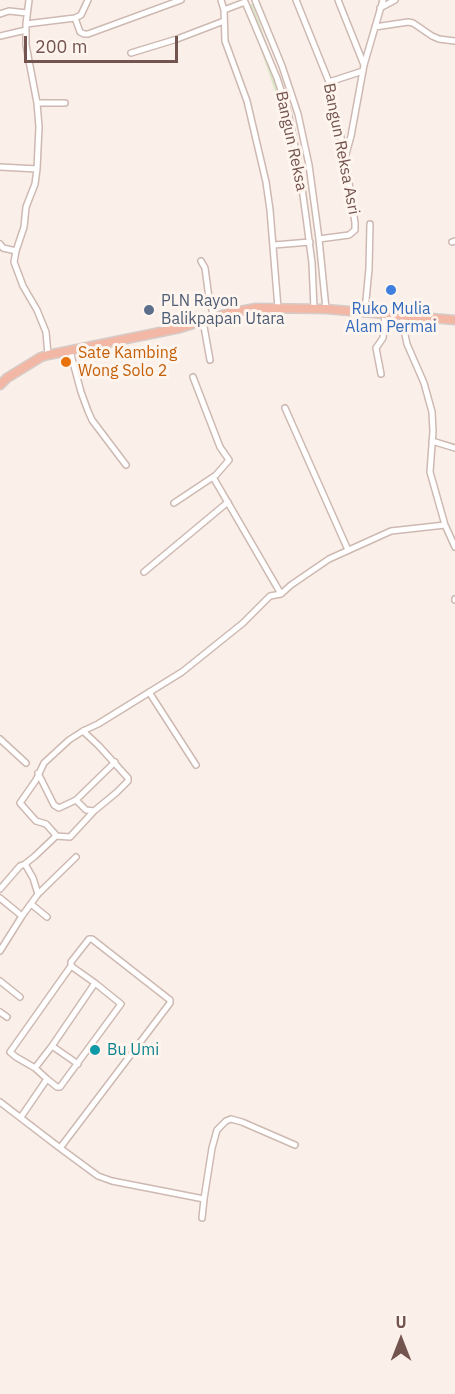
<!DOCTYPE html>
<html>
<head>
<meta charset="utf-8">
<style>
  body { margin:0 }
  #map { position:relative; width:455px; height:1394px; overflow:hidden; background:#fbf0e9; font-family:"IBM Plex Sans",sans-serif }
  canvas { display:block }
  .north { position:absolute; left:371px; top:1310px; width:60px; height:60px; -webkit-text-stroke:4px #fef5ef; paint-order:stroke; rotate:0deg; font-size:16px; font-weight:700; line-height:24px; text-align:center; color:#74544e }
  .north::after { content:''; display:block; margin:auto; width:21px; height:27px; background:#74544e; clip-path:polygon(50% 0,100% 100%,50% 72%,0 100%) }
  .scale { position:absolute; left:24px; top:36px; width:154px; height:27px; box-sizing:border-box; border:3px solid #74544e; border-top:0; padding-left:8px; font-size:18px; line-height:21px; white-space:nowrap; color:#74544e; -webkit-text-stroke:4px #fef5ef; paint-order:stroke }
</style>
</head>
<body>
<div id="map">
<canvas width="455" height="1394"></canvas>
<div class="north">U</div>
<div class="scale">200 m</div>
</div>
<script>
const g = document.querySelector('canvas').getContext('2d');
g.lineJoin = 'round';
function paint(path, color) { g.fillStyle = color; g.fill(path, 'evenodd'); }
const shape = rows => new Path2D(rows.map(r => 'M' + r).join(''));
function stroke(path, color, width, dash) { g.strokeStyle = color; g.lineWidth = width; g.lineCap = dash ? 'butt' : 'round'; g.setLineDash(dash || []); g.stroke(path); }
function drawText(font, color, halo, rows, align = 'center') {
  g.font = font + ' "IBM Plex Sans",sans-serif'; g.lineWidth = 6; g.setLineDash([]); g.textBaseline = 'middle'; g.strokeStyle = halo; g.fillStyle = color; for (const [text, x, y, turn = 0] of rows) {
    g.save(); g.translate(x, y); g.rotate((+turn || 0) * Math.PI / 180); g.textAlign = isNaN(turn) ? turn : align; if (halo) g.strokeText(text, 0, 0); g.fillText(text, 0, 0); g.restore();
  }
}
paint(shape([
  [248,4,253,4,269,50,298,154,292,156,291,153,284,118,250,18]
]), '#dbe8c8');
const minor = shape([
  [29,0,26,24,26,45,37,103,39,127,37,169,35,184,26,207,24,227,16,251,14,262,23,286,37,310,46,332,48,355],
  [221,0,224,10,225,41,247,101,266,182,270,210,278,308],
  [255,0,282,66,298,114,309,165,319,239,326,309],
  [296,0,329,82,345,156,355,223,355,230,349,235,319,239],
  [338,0,364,65],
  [380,8,395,0],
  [224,10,245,2,277,78,288,112,299,167,306,217,312,263,314,309],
  [0,14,9,11,27,13],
  [75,18,80,32,84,34,88,34,181,0],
  [26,24,75,18,81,15,88,0],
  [375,27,408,22,413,23,432,36,439,39,455,41],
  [0,36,26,30],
  [131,53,177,39,224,21],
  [329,82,363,71],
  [37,103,65,103],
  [346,154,351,136,364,65,383,0],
  [0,167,37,169],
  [452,242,455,241],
  [0,244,3,248,16,251],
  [274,245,310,242],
  [201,261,205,268,209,298,214,318],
  [363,312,366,300,369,269,370,224],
  [403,316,404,330,407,344,424,383,432,412,433,431,430,472,445,525,455,547],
  [203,321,210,360],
  [70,351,81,392,88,411,92,420,126,465],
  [381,374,376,348,383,338,385,314],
  [285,408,348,550],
  [432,441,455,448],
  [213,477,281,594],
  [174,503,216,475,229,460,220,447,193,377],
  [144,572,228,502],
  [455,600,455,599],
  [149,692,196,765],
  [0,739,26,763],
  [38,773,54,805,59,808,76,800,86,810,94,811,116,793,128,781,128,778,99,746,83,731],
  [76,800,115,762],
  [55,836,70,837,94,811],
  [25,864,33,878,38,894],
  [0,889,20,866,25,864,35,856,55,837,55,834,46,824,36,821,20,803,36,780,44,763,69,740,83,731,98,724,182,672,243,623,270,596,281,594,291,585,329,559,391,531,445,525],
  [0,898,22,916],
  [31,904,47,917],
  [0,951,22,916,38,894,76,857],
  [0,981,20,997],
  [0,1012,7,1017],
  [52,1046,78,1064],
  [35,1068,52,1046,95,983],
  [0,1102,60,1148,170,1003,170,1000,92,939,89,939,71,962,71,966,10,1052,16,1057,35,1068,47,1079,57,1087,60,1087,121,1004,95,983,71,966],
  [21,1117,47,1079],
  [60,1148,98,1176,112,1181,204,1199,202,1218],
  [204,1199,212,1148,217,1130,226,1121,231,1119,242,1122,295,1145]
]);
const trunk = shape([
  [0,385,7,378,41,357,48,355,180,328,229,313,256,308,326,309,455,320]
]);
stroke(minor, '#ceb9b2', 8);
stroke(trunk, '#d5ccca', 11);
stroke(minor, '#fff', 5);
stroke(trunk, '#f2b8a5', 8);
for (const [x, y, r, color] of [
  [391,290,6,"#3f7fe0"],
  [149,310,6,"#5c6f8a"],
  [66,362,6,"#e8710a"],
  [95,1050,6,"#0f9aa8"]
]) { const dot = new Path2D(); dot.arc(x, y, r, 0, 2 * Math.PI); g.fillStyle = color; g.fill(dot); stroke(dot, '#fef5ef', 2); }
drawText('16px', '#74544e', '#fef5ef', [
  ["Bangun Reksa",291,141,78],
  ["Bangun Reksa Asri",341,149,79]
]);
drawText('16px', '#4e5e75', '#fef5ef', [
  ["PLN Rayon",161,301],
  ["Balikpapan Utara",161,319]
], 'left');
drawText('16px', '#366cbe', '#fef5ef', [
  ["Ruko Mulia",391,309],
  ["Alam Permai",391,327]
]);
drawText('16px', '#c56008', '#fef5ef', [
  ["Sate Kambing",78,353],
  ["Wong Solo 2",78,371]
], 'left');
drawText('16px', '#0d838f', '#fef5ef', [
  ["Bu Umi",107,1050]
], 'left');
</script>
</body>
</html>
